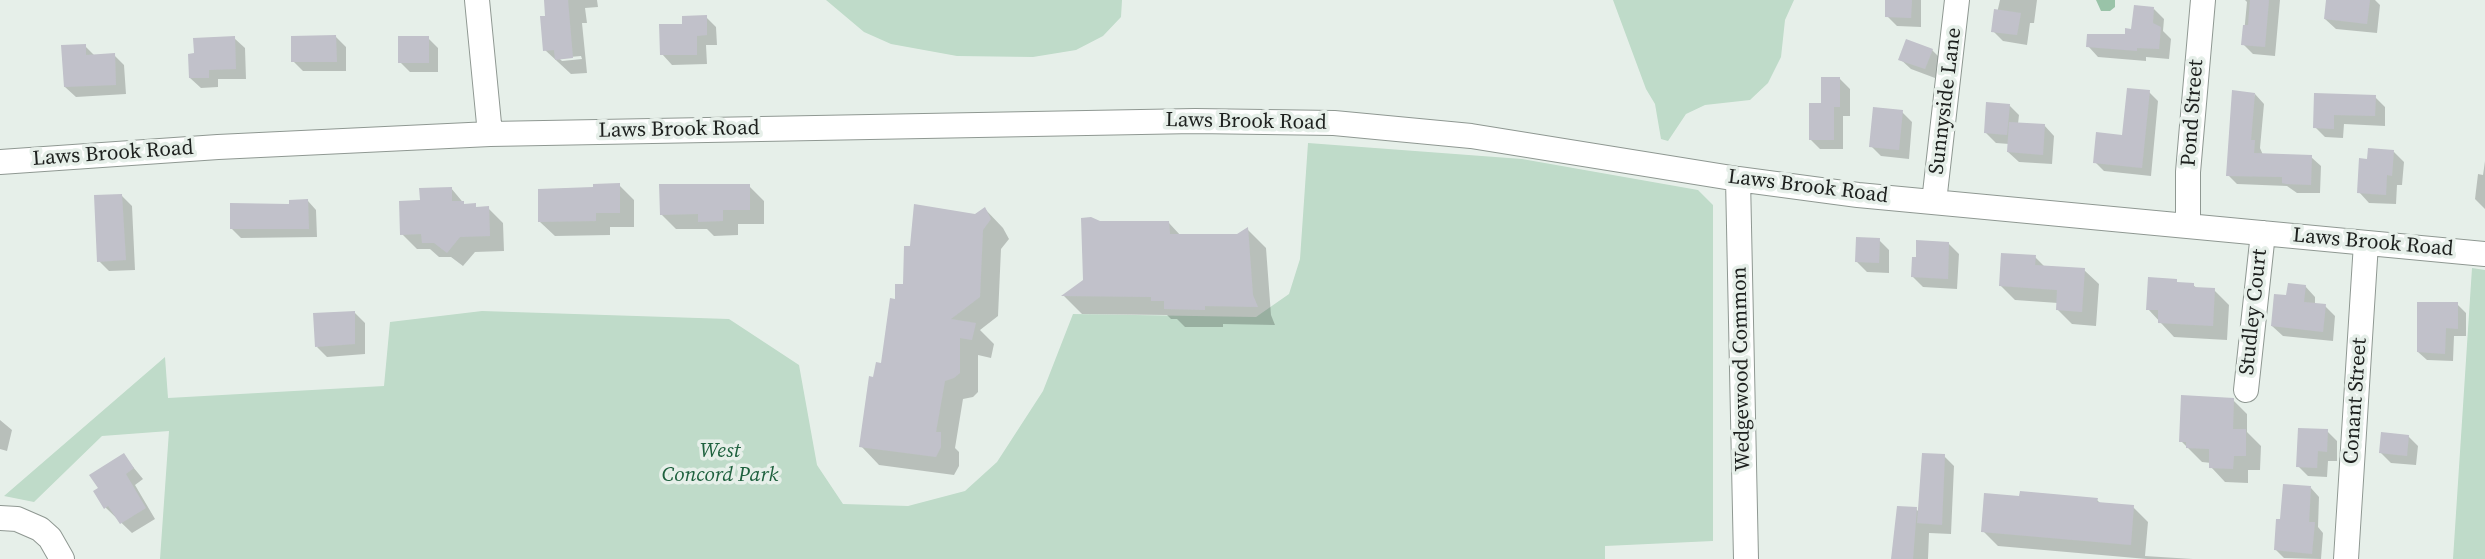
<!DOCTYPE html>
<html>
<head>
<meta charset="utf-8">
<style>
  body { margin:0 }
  canvas { display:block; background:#e6efe9 }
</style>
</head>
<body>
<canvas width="2485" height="559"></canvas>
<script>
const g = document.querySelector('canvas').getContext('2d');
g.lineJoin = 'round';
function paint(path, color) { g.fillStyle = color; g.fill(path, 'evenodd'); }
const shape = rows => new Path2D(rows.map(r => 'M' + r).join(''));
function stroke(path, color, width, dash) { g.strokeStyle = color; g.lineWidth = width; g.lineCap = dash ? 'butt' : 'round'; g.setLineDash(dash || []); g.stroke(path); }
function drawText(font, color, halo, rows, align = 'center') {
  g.font = font + ' "Source Serif 4",serif'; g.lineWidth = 7; g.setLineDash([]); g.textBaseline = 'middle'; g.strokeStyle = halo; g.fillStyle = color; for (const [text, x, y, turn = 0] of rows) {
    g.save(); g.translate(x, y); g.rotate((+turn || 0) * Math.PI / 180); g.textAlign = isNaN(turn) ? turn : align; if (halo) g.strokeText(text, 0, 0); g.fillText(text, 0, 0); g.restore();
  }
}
paint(shape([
  [826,0,1122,0,1121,17,1103,36,1076,50,1033,57,957,56,891,44,864,32],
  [1613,0,1794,0,1785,20,1781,57,1768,83,1750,100,1705,105,1686,114,1668,141,1661,139,1655,104,1646,89],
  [1308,143,1522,159,1698,190,1713,205,1713,541,1605,546,1605,559,160,559,169,431,102,436,34,502,4,496,165,357,168,398,384,386,390,322,482,311,729,319,799,365,817,465,843,504,908,506,965,491,997,462,1043,391,1073,314,1256,317,1289,294,1300,259],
  [2472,268,2485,270,2485,559,2453,559]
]), '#bfdbc9');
paint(shape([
  [2096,0,2115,0,2115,7,2110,11,2101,11]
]), '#99c3a8');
paint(shape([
  [545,0,597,0,598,7,585,8,587,23,582,23,587,73,571,74,545,50,547,17],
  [581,56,582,59,562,61,559,58],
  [1887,0,1921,0,1921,27,1897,26,1887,16],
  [2000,0,2037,0,2034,23,2030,23,2027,45,2003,41,1993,31],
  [2245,0,2280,0,2275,56,2253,54,2243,44,2247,2],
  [2327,0,2375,0,2380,5,2377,33,2336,29,2325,19],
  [2154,9,2164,19,2163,31,2171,39,2169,59,2146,57,2146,61,2098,57,2088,46,2127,36],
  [706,17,716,27,717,45,706,45,707,64,672,65,662,54,684,25],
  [336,37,346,47,346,71,303,71,293,61],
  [234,38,245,48,246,79,218,79,218,87,201,88,190,78],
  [428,38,438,48,438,72,410,72,400,62],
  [85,46,95,56,114,55,124,65,126,94,76,97,65,87],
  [1932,50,1942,60,1935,78,1911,69,1900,59],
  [1840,79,1850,89,1850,116,1843,116,1843,149,1820,149,1810,139,1823,105],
  [2149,92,2158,101,2151,176,2104,171,2095,162,2123,136],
  [2255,94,2264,104,2260,148,2263,155,2311,157,2321,166,2320,193,2297,193,2287,186,2237,184,2228,175],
  [2316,94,2375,97,2385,107,2385,126,2344,124,2343,138,2325,137,2315,127],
  [2009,105,2019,115,2018,124,2044,125,2054,136,2052,164,2019,162,2008,152,2009,144,1996,143,1986,133],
  [1902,112,1912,122,1909,159,1881,156,1871,146],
  [2394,152,2404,162,2402,185,2397,185,2396,204,2369,203,2359,192,2369,161],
  [2485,161,2485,209,2475,199,2478,174,2483,175],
  [619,185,634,200,634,227,610,227,610,235,555,236,540,222,595,189],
  [749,186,764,201,764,224,738,224,738,235,714,236,707,229,676,229,661,214],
  [451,188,466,206,488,208,503,223,504,251,475,252,463,266,451,257,439,257,430,249,417,249,402,234,422,201],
  [122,196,132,206,135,270,109,271,99,261],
  [308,201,316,210,317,237,241,238,232,229],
  [985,209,1003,228,1009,239,1001,249,998,316,980,330,994,344,991,358,978,355,978,392,973,397,963,399,955,448,959,452,959,466,954,475,879,465,861,446,875,379,883,365,897,301,905,286,912,248],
  [1099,223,1169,223,1181,236,1238,235,1248,230,1266,248,1271,315,1275,325,1223,324,1223,327,1185,327,1177,319,1171,319,1167,315,1082,314,1064,296,1085,281],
  [1879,240,1889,250,1889,273,1867,272,1857,262],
  [1948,243,1959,254,1957,289,1923,287,1913,277],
  [2035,257,2045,267,2084,270,2099,284,2096,326,2072,324,2057,309,2058,303,2015,300,2000,285],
  [2176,281,2179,284,2193,285,2198,289,2214,290,2229,305,2227,340,2174,337,2148,309],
  [2305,286,2315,297,2315,305,2325,306,2335,316,2333,341,2283,336,2272,326,2288,297],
  [2457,304,2466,313,2466,336,2454,336,2453,361,2427,360,2418,352],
  [355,313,365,323,365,354,327,357,317,347],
  [2232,399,2247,414,2247,432,2261,446,2260,470,2248,470,2248,483,2225,482,2211,467,2211,463,2202,462,2181,441],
  [0,420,12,430,7,451,0,449],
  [2327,431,2337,441,2337,461,2328,461,2327,477,2308,476,2298,466],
  [2408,436,2418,446,2416,465,2391,463,2381,453],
  [124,456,143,479,135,485,155,519,132,533,106,508,95,492],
  [1944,456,1954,466,1951,534,1929,533,1928,559,1893,559,1916,509,1919,512],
  [2311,488,2319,497,2318,527,2323,533,2321,559,2284,558,2275,549,2282,521],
  [2097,500,2101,504,2133,507,2148,522,2145,556,2193,559,2147,559,1998,546,1983,531]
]), '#0003');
paint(shape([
  [544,0,568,0,573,58,555,60,554,50,543,51,540,16,545,16],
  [1885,0,1912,0,1911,18,1885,17],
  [2250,0,2269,0,2265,47,2241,45,2243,25,2248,25],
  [2326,0,2370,0,2367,24,2324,19],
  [2134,5,2154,7,2153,23,2161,27,2159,49,2137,48,2137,51,2086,47,2087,34,2125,34,2125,28,2131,29],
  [1994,9,2021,13,2017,35,1991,32],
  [707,15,707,35,697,36,697,55,660,55,659,24,682,24,682,16],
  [336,35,337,62,291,62,291,36],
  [235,36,236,69,209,70,209,78,189,78,188,54,194,53,193,38],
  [398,36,429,36,429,63,398,63],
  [1906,39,1933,49,1925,69,1898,60],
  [86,44,86,55,115,53,116,85,64,87,61,45],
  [1821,77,1840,77,1840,107,1834,107,1834,140,1809,140,1809,103,1821,103],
  [2127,88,2150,90,2142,168,2093,163,2096,132,2122,135],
  [2232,90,2255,93,2251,140,2255,140,2254,153,2312,155,2311,185,2286,184,2282,183,2282,177,2226,176],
  [2314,93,2376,95,2375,116,2334,115,2334,129,2313,128],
  [1986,102,2010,104,2007,135,1984,133],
  [1873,107,1903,110,1899,150,1869,147],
  [2009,122,2045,124,2043,155,2007,152],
  [2368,148,2394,150,2392,176,2387,175,2386,195,2357,193,2359,158,2367,159],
  [620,183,620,213,596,213,596,221,538,222,538,189,593,187,593,184],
  [659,184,750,184,750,210,723,210,723,221,698,222,698,214,660,215],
  [452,187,452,201,464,201,464,204,476,203,476,207,489,206,490,236,460,237,447,253,434,243,422,243,421,234,400,235,399,201,420,200,419,188],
  [122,194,126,260,97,262,94,195],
  [308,199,309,229,230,229,230,203,289,204,289,200],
  [914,204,975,214,985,207,991,219,983,230,980,297,951,319,976,323,972,340,960,338,960,373,954,378,945,381,936,432,941,432,941,447,936,457,859,447,869,376,873,377,876,362,881,363,890,298,895,299,895,284,903,284,904,246,910,246],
  [1091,217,1100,221,1169,221,1170,234,1237,234,1248,227,1253,295,1258,307,1205,306,1205,310,1164,309,1164,301,1151,301,1151,297,1061,296,1083,280,1081,218],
  [1856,237,1880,238,1879,263,1855,262],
  [1916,240,1949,242,1948,279,1911,277,1912,257,1916,257],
  [2001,253,2036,255,2035,265,2085,268,2082,312,2056,310,2057,290,1999,286],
  [2148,277,2177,279,2177,282,2194,283,2194,287,2215,288,2213,326,2158,323,2158,310,2146,310],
  [2288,283,2306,285,2304,302,2326,304,2323,332,2271,326,2274,294,2286,295],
  [2417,302,2458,302,2458,329,2446,328,2445,354,2417,352],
  [355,311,355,344,315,347,313,313],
  [2181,395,2234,398,2233,429,2246,429,2246,456,2234,456,2233,469,2209,468,2209,449,2186,448,2186,442,2179,442],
  [2298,428,2328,429,2327,452,2318,451,2317,468,2296,467],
  [2381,432,2409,435,2407,456,2379,453],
  [124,453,134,468,126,474,146,508,120,524,108,506,104,509,93,491,98,488,89,475],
  [1922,453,1945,454,1942,525,1917,523],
  [2283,484,2311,486,2309,522,2315,522,2312,554,2274,550,2276,519,2280,519],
  [2020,491,2098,498,2097,502,2134,505,2131,545,1981,532,1984,493,2019,496],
  [1897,506,1917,507,1913,559,1891,559]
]), '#c1c1ca');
const minor = shape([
  [477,0,490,134],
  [0,162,218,147,490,134,1195,121,1334,123,1471,136,1738,179,1858,195,2485,254],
  [1738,179,1746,559],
  [1934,202,1957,0],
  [2188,226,2188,172,2203,0],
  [2246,390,2263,233],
  [0,518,17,519,40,529,50,538,62,559],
  [2346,559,2366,243]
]);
stroke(minor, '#8f9892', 26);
stroke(minor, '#fff', 24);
drawText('21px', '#1d201e', '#e6efe9', [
  ["Sunnyside Lane",1946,101,-83],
  ["Pond Street",2193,113,-86],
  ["Laws Brook Road",1246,122,1],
  ["Laws Brook Road",679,130,-1],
  ["Laws Brook Road",113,154,-4],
  ["Laws Brook Road",1808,187,7],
  ["Laws Brook Road",2373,243,5],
  ["Studley Court",2254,312,-84],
  ["Wedgewood Common",1742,369,-91],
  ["Conant Street",2356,401,-86]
]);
drawText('italic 21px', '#1d603d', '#e6efe9', [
  ["West",720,452],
  ["Concord Park",720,476]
]);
</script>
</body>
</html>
